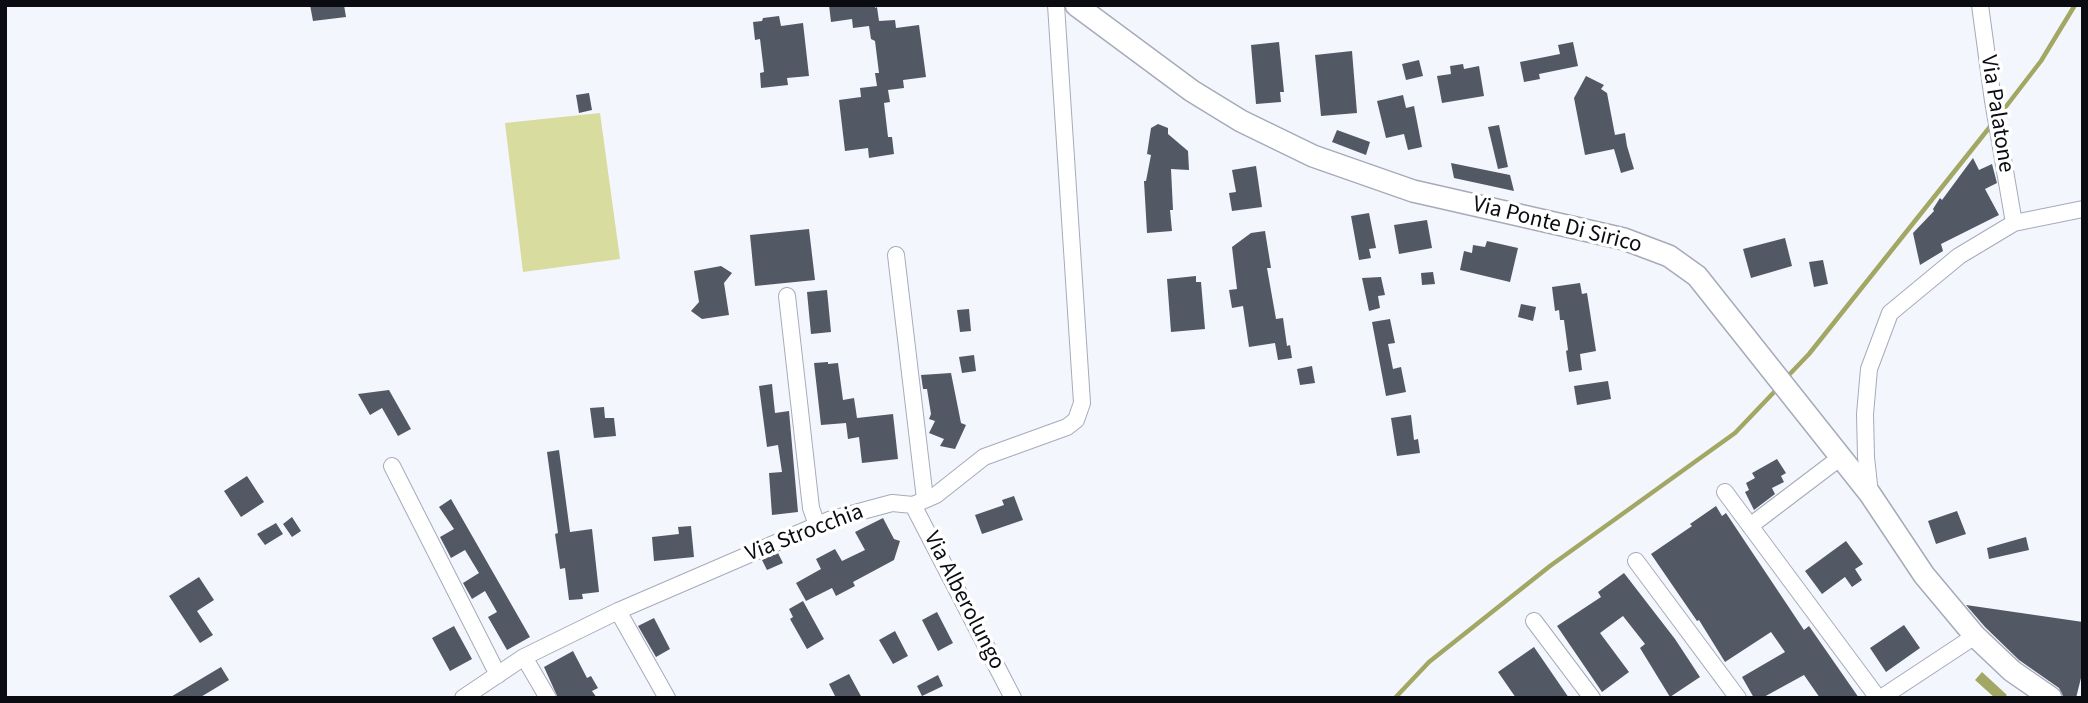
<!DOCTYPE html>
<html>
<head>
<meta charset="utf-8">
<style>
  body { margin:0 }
  #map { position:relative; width:2088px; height:703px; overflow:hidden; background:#f3f6fd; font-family:"Source Sans 3",sans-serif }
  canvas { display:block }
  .frame { position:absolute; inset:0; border:7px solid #0a0c11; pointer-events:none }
</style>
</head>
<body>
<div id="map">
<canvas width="2088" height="703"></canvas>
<div class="frame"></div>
</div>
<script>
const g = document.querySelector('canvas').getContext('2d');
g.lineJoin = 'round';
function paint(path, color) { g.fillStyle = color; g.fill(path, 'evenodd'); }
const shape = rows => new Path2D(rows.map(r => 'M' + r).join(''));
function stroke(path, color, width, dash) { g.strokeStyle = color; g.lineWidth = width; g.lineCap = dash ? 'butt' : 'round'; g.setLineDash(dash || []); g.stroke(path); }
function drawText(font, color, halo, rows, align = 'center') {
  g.font = font + ' "Source Sans 3",sans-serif'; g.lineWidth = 7; g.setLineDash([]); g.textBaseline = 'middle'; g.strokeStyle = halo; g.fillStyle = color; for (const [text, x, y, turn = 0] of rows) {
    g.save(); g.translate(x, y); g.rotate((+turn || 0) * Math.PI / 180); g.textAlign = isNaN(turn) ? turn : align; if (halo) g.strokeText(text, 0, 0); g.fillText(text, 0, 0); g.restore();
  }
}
paint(shape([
  [600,113,620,259,523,272,505,123]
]), '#d8dc9e');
paint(shape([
  [1982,672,2007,695,2003,698,1995,698,1975,680]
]), '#a3a764');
stroke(shape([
  [2001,113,2041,61,2075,5],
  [1787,377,1809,354,1993,123],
  [1395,698,1429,662,1550,566,1735,433,1777,389]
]), '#a3a764', 4.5);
paint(shape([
  [310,5,344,5,346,17,313,21],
  [829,5,875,5,875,8,877,7,879,21,895,20,896,28,919,25,926,77,903,80,904,88,888,90,890,102,884,103,888,137,892,137,894,154,869,158,868,148,845,151,839,100,861,97,860,88,877,86,875,73,879,73,875,41,871,39,869,26,853,28,852,19,831,22],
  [779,16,781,26,803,23,809,76,787,78,788,85,761,88,760,73,764,72,760,39,755,40,753,22,762,21,763,18],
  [1279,42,1284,92,1280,92,1281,102,1256,104,1251,45],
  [1573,42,1578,66,1539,74,1540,79,1524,82,1520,62,1560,54,1558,45],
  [1352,51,1357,113,1321,116,1315,55],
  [1419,60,1423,76,1406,80,1402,64],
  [1463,64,1464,69,1479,66,1484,96,1442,103,1437,76,1451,74,1450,66],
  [1586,76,1604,85,1601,89,1607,93,1615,135,1625,133,1627,146,1634,169,1621,173,1614,149,1585,155,1574,98],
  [589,93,592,110,579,113,576,95],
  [1403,95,1406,108,1414,106,1422,147,1408,150,1404,134,1386,138,1377,101],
  [1158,124,1168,128,1168,134,1188,151,1189,170,1171,169,1173,210,1170,210,1172,231,1147,233,1144,181,1146,181,1151,155,1147,154,1151,128],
  [1499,125,1508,167,1498,169,1488,127],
  [1337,130,1370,142,1366,155,1332,142],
  [1973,158,1979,170,1992,164,1997,183,1985,189,1999,215,1941,244,1943,251,1920,265,1913,233,1934,211,1933,209,1940,198,1942,200],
  [1451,163,1510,175,1514,191,1454,178],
  [1256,166,1262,207,1232,211,1229,193,1236,192,1232,170],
  [1369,213,1376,248,1369,249,1371,258,1359,260,1351,216],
  [1427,220,1432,248,1399,254,1394,225],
  [809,229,815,280,755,286,750,235],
  [1265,231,1271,268,1267,268,1276,319,1283,318,1287,346,1290,345,1292,358,1278,360,1275,343,1249,347,1243,306,1232,308,1229,290,1237,289,1232,247,1251,233],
  [1785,238,1792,266,1751,278,1743,249],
  [1487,241,1518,248,1510,282,1460,270,1464,251,1472,253,1473,245,1485,247],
  [1823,260,1828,284,1814,287,1809,262],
  [721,266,732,273,724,283,729,315,702,319,691,311,699,302,694,271],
  [1433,272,1435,284,1422,285,1421,273],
  [1196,276,1196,282,1201,282,1205,329,1171,332,1167,279],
  [1381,277,1385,295,1378,296,1380,308,1369,311,1362,278],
  [1580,283,1582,294,1587,293,1596,351,1580,354,1582,370,1569,372,1566,351,1568,350,1564,320,1560,320,1559,310,1555,311,1552,287],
  [827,290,831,332,811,334,807,292],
  [1521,304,1536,307,1533,321,1518,317],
  [969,309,971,331,960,332,957,310],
  [1390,319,1395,343,1388,344,1393,369,1401,367,1406,392,1386,396,1372,322],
  [974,355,976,371,962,373,959,357],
  [828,362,828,364,838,363,843,400,854,398,857,418,893,414,898,459,862,463,859,437,848,439,846,423,821,425,814,363],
  [1312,366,1315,383,1300,385,1297,369],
  [951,373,961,423,966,425,955,449,940,446,944,439,929,433,935,421,929,419,931,414,927,389,923,389,921,375],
  [1608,381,1611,399,1577,405,1574,386],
  [772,384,775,413,789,411,798,512,772,515,769,473,782,472,778,445,767,447,759,386],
  [389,390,411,429,398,436,382,408,370,415,358,394],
  [604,407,605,418,614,418,616,436,594,438,590,408],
  [1411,415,1414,440,1418,439,1420,453,1397,456,1391,418],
  [559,450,570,532,592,529,599,592,582,594,583,599,569,600,565,568,560,569,555,534,558,533,547,452],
  [1777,459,1786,473,1781,476,1784,482,1772,488,1775,494,1754,510,1745,492,1749,490,1746,483,1755,478,1752,473],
  [247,476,264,502,241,517,224,491],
  [1014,496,1023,520,982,534,975,515,1004,505,1002,500],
  [451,499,530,637,507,650,488,617,497,612,485,591,472,599,463,583,479,573,465,550,451,558,440,537,454,529,439,507],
  [1716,506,1722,516,1726,513,1804,630,1809,626,1859,698,1820,698,1804,675,1762,698,1754,698,1742,677,1785,652,1771,632,1725,662,1699,620,1697,621,1651,554,1692,526,1690,524],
  [1957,511,1966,534,1936,544,1928,521],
  [292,517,301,531,292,537,283,524],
  [883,518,894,539,900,541,894,560,853,582,855,586,836,596,832,588,806,601,796,583,821,569,816,559,835,549,842,561,865,550,855,532],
  [276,523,283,534,265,545,257,534],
  [691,526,694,557,654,561,652,537,679,534,678,527],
  [2026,537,2029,550,1989,559,1987,548],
  [1846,541,1863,564,1855,569,1862,580,1852,587,1845,577,1822,594,1805,571],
  [778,553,783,563,767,570,762,560],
  [1624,573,1675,639,1700,677,1670,697,1640,648,1645,644,1623,616,1600,633,1629,672,1602,692,1557,626,1601,597,1598,592],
  [199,577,214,600,197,611,213,635,200,643,169,596],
  [803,601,824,639,807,649,790,619,793,617,789,609],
  [1966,605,2083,622,2083,670,2076,698,2064,698,2059,688,2019,660,1985,627],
  [937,612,953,643,938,651,922,620],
  [654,618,670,649,656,657,638,626],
  [1904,625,1920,648,1886,672,1870,648],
  [454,626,472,659,450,671,432,638],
  [895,631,908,656,893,664,879,640],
  [1534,647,1569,698,1516,698,1498,672],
  [573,651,587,678,591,676,598,688,592,691,597,698,558,698,544,667],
  [221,667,229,680,199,698,169,698],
  [849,674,862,698,836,698,829,684],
  [938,675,943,686,922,696,917,686]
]), '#535865');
const street = shape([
  [1980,5,1993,101,2014,223],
  [896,255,925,499],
  [787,296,811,508,817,525],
  [392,466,498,675],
  [1725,492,1878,698],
  [1870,494,1866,457,1865,414,1869,369,1890,313,1959,256,2014,223,2083,209],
  [913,505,1013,698],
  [1750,526,1841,457],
  [1636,561,1738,698],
  [618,611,667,698],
  [1534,621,1592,698],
  [524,657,548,698],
  [463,698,524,657,618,611,829,520,892,503,913,505,936,495,984,457,1067,427,1076,420,1082,403,1056,5],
  [1881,698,1975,636]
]);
const secondary = shape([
  [1076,5,1192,91,1241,121,1313,156,1413,191,1624,239,1669,256,1697,276,1870,494,1924,575,1975,636,2012,671,2051,698]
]);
stroke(street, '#a5abba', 18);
stroke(secondary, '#a5abba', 24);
stroke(street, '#fff', 16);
stroke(secondary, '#fff', 21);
drawText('23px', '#0a0c11', '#fff', [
  ["Via Palatone",1996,114,81],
  ["Via Ponte Di Sirico",1557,226,14],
  ["Via Strocchia",805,534,-21],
  ["Via Alberolungo",963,601,63]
]);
</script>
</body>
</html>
